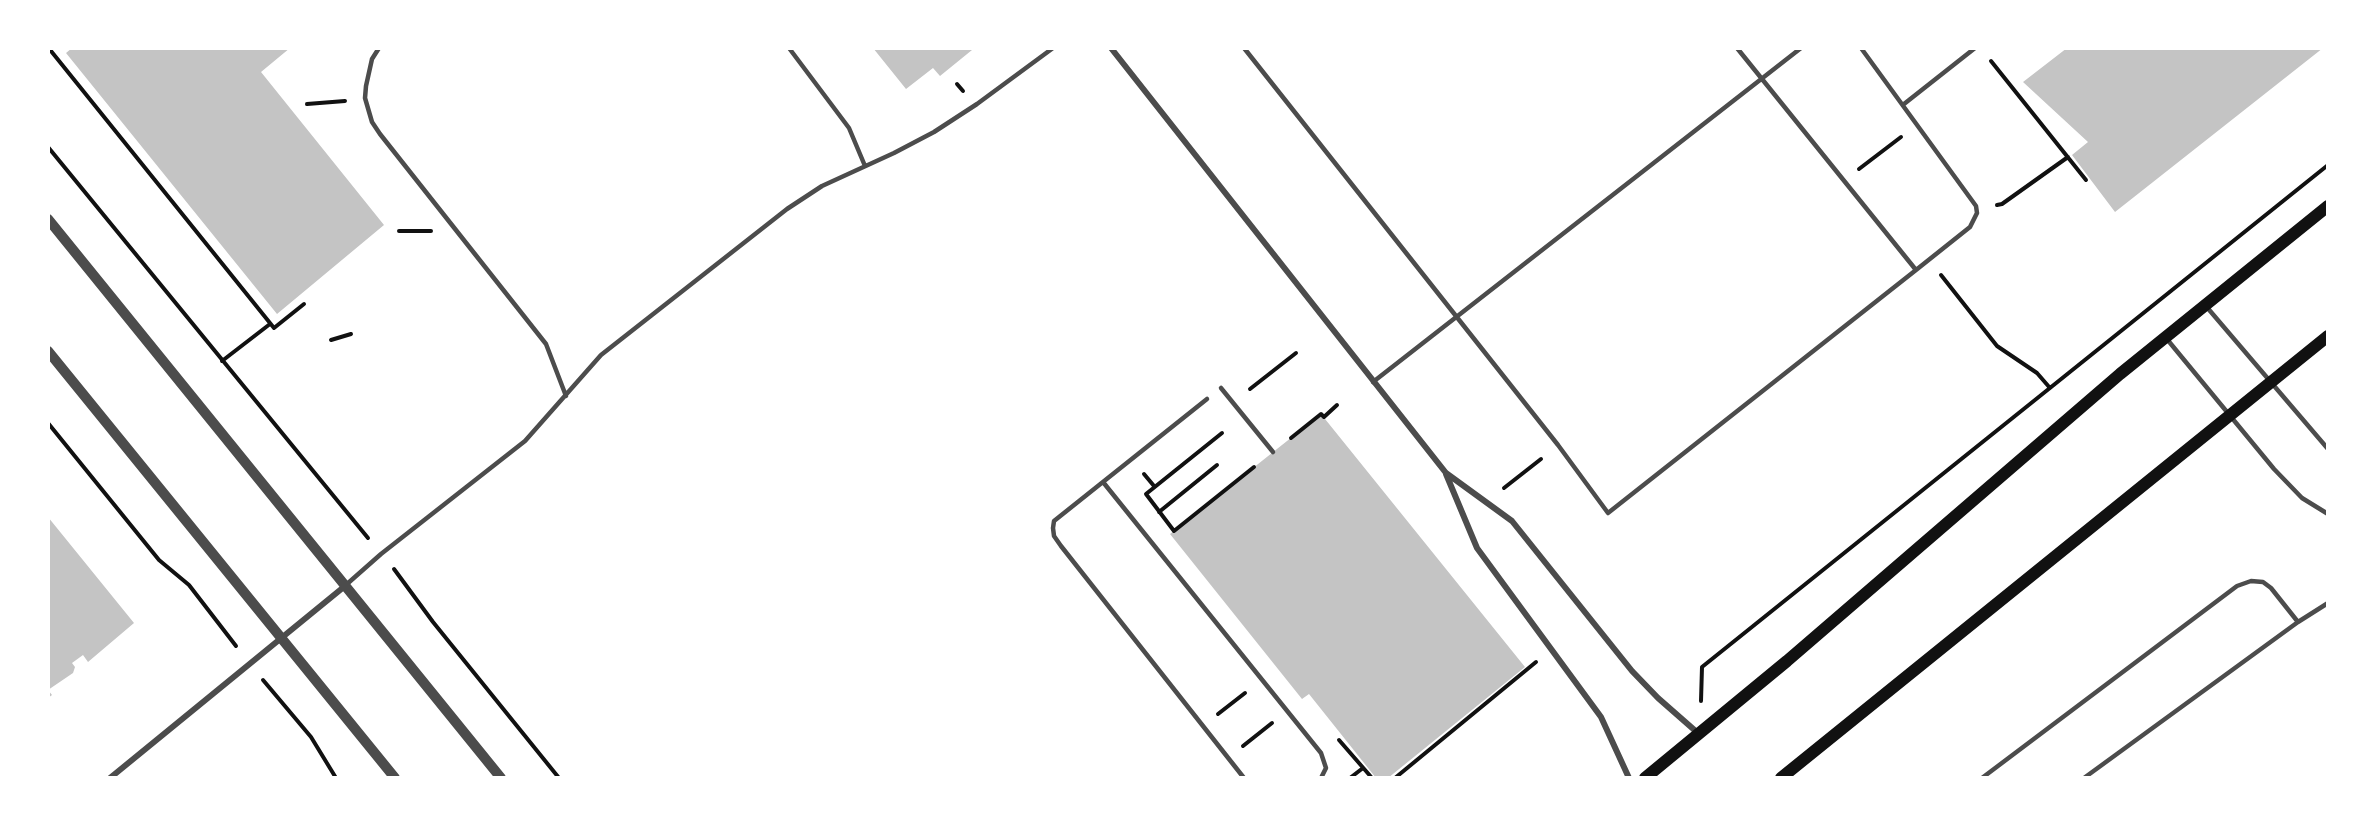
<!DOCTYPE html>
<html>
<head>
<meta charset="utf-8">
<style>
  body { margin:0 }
  #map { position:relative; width:2376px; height:826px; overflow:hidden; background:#fff; font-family:"Nunito Sans",sans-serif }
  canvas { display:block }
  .frame { position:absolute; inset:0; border:50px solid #fff; pointer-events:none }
</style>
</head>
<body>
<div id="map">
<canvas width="2376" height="826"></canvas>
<div class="frame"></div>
</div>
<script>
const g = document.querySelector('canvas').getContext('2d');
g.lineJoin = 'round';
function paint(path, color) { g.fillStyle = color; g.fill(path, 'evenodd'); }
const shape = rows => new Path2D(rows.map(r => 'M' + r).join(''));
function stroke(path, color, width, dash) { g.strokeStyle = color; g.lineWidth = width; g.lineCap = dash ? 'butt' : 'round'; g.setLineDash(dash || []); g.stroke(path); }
paint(shape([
  [72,48,290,48,261,72,384,225,277,314,66,53],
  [873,48,971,48,972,50,940,76,933,68,906,89],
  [2067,48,2323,48,2115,212,2072,155,2088,142,2023,82],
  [1321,414,1525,667,1388,778,1376,778,1309,694,1302,699,1170,534],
  [48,517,134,623,88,662,83,655,72,663,75,667,73,673,48,690,52,695,48,698]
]), '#c4c4c4');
stroke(shape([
  [51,51,274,328,304,304],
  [1991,61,2086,180],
  [957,84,963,91],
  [307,104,345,101],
  [48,147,368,538],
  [1859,169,1901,137],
  [1997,205,2002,204,2068,157],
  [399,231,431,231],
  [1941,275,1997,346,2037,373,2050,388],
  [331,340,351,334],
  [222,361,270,324],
  [1250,389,1296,353],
  [48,423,159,560,189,585,236,646],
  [1222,433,1146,494,1174,531,1254,467],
  [1291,438,1321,414,1324,417,1337,405],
  [1144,474,1154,486],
  [1504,488,1541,459],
  [1159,512,1217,465],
  [394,569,433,622,559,778],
  [263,680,311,737,336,778],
  [1701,701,1702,667,2328,165],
  [1218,714,1245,693],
  [1339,740,1372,778],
  [1243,746,1272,723],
  [1350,778,1363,768],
  [1395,778,1536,662]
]), '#111', 4);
stroke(shape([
  [379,48,372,59,366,86,365,98,372,122,380,134,546,344,566,396],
  [789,48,849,128,865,166],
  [1244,48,1558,445,1608,513,1916,270],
  [1737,48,1916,270,1970,227,1977,213,1976,206,1861,48],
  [1904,104,1975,48],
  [2205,305,2328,449],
  [2166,338,2274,469,2302,498,2328,514],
  [1373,382,1801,48],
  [1221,388,1273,452],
  [1207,399,1054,521,1053,528,1054,536,1061,546,1244,778],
  [1103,482,1321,753,1326,768,1321,778],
  [347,584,381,554,525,441,601,355,787,209,822,186,894,153,934,132,977,104,1053,48],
  [1982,778,2237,586,2251,581,2263,582,2271,588,2298,622],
  [2084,778,2298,622,2328,603]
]), '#4c4c4c', 4.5);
stroke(shape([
  [1111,48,1446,473,1512,521,1632,671,1658,698,1699,734],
  [1446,474,1477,548,1601,717,1629,778],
  [110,778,345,586]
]), '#4c4c4c', 6);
stroke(shape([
  [48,219,501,778],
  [48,351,395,778]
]), '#4c4c4c', 10);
stroke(shape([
  [1645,778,1787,661,2120,374,2328,206],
  [1781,778,2328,336]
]), '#111', 12);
</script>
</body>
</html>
